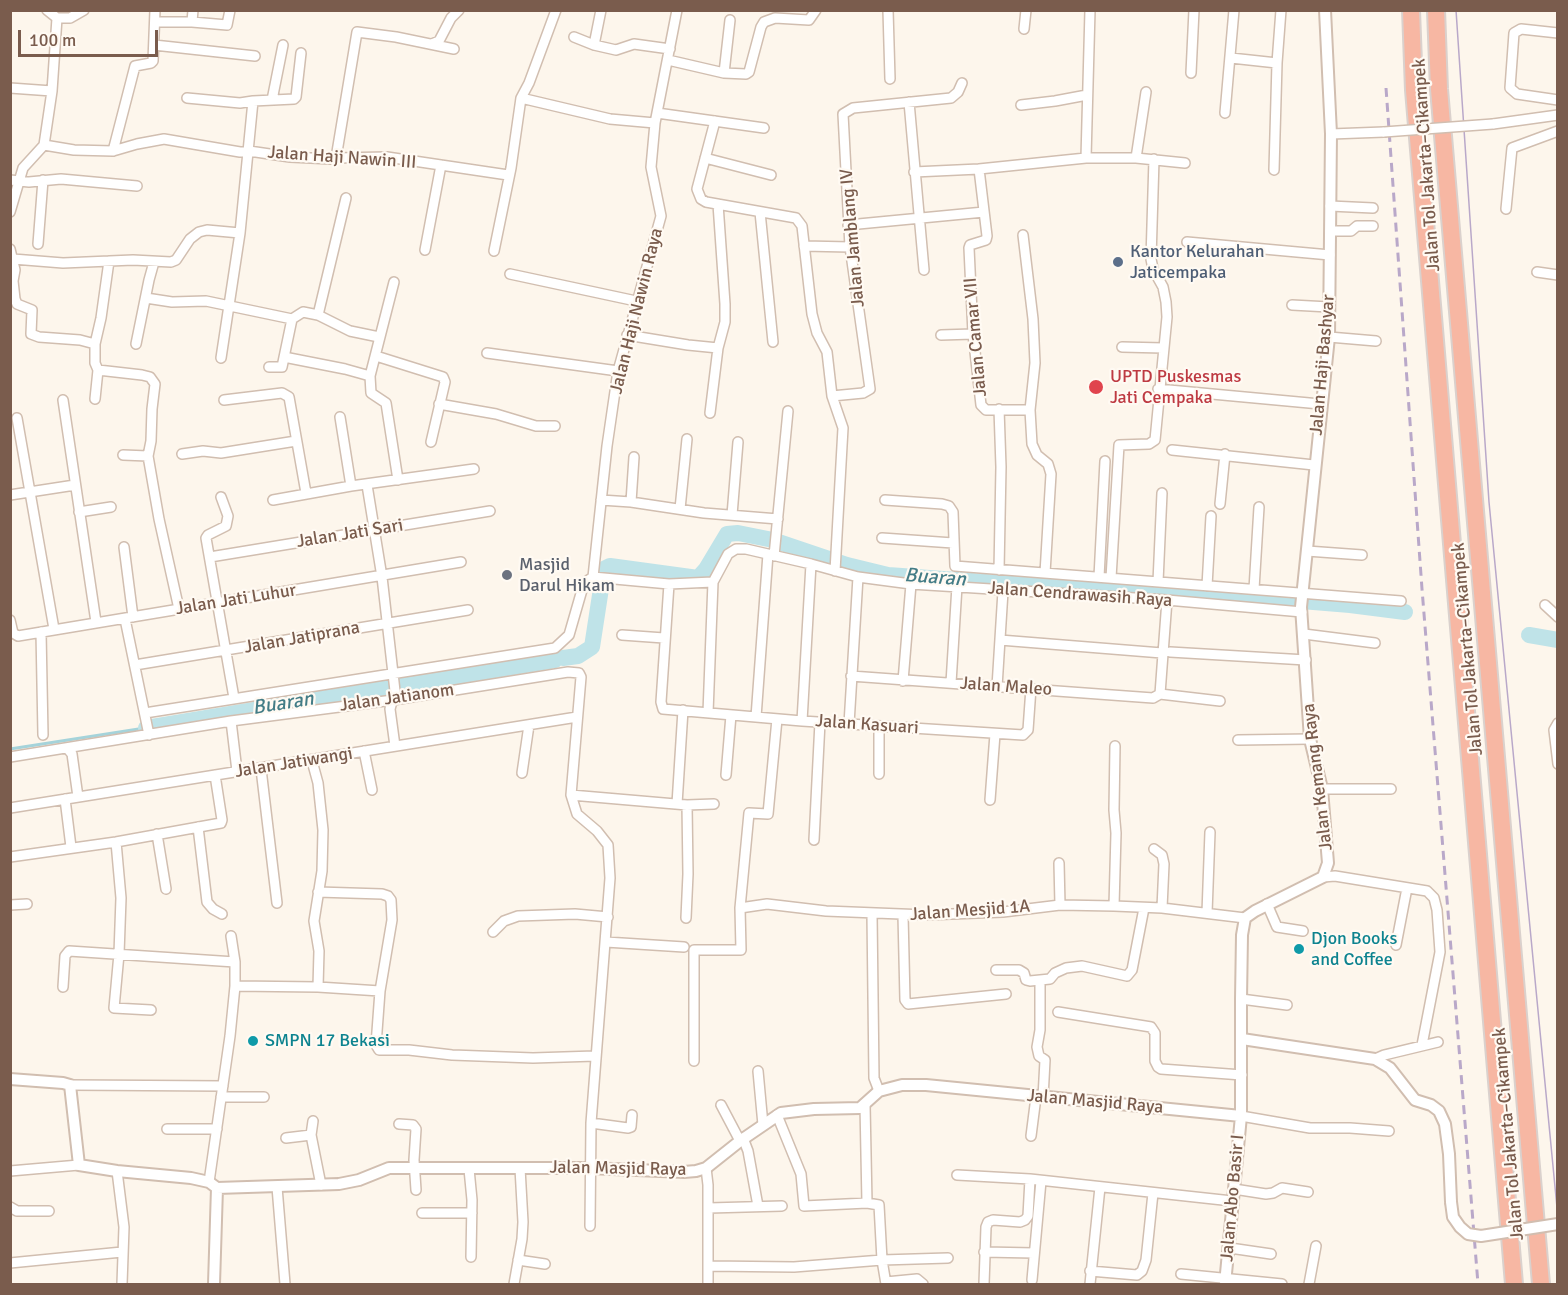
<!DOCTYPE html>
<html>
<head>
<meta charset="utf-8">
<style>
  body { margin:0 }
  #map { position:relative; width:1568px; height:1295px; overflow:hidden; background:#fdf6ec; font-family:Signika,sans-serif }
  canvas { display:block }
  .frame { position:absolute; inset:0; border:12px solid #7a5c4d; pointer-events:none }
  .scale { position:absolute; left:18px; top:30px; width:140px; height:27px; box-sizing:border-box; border:3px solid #7a5c4d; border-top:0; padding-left:8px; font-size:18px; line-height:21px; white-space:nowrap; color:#7a5c4d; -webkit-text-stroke:4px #fffaf3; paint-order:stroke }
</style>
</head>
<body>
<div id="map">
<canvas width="1568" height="1295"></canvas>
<div class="frame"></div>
<div class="scale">100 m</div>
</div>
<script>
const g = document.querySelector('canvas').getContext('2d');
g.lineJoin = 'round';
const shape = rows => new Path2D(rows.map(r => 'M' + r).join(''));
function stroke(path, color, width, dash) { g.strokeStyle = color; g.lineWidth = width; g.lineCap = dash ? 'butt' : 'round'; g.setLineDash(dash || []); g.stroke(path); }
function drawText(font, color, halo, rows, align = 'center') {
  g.font = font + ' Signika,sans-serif'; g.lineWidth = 4.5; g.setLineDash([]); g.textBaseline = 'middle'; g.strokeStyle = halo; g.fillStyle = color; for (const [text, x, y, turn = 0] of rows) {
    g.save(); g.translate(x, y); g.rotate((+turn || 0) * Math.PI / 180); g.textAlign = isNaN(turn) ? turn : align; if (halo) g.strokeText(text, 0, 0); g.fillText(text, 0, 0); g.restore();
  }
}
stroke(shape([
  [10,749,145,728]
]), '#a5d3da', 3);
stroke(shape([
  [1529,635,1558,640],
  [563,658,578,656,592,647,604,569,610,566,698,578,706,569,727,534,738,533,773,540,847,565,888,575,1082,589,1216,594,1350,605,1405,612],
  [146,728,555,660]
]), '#bfe3e8', 16);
const minor = shape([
  [47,10,57,18,70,18,84,10],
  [888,10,890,79],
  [155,22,192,22,193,10],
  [192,22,227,25,230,10],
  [1024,29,1026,10],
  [1558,33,1521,29,1514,33,1510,88,1517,94,1558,100],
  [574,37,594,45,616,50,634,44,670,49],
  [432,44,439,41,451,18,459,10],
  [154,45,255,56],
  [594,45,601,10],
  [1231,58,1277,63],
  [668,60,724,73,746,74,749,72,761,27,764,22,775,18,809,20,816,10],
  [724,73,730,20],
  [1191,73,1194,10],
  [10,88,52,91],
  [187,98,240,103,253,101,294,99,296,97,301,53],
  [521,98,610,119,655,123],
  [272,100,283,45],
  [909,102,924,270],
  [1021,105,1055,101,1087,95],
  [657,113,764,128],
  [1225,113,1234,10],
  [715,121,697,189,701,199,706,202,796,218,802,226,812,314,817,333,827,352,832,396,843,428,835,571],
  [1493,124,1558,115],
  [1331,134,1384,132],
  [44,145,74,150,113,151,137,144,164,139,240,152,249,151,290,157,331,159,336,158,387,157,508,175],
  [44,145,52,91,57,18],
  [113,151,135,66,151,63,153,61,155,10],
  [336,158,357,32,396,37,454,49],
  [705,158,771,175],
  [1086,158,1090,10],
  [1136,158,1146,92],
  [979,169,987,236,986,240,970,245,969,248,973,334,981,405,986,410,1030,410],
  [1274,170,1277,63,1281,10],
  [914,172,979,169,1086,158,1136,158,1185,163],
  [10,180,29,182,61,179,137,186],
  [1330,206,1373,208],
  [1506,209,1512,148,1558,131],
  [10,212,23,168,44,145],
  [760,212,773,342],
  [848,225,984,212],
  [1330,231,1351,231,1357,226,1373,226],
  [1023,235,1033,319,1035,363,1030,410,1032,444,1037,455,1048,464,1051,474,1045,573],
  [1187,242,1330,255],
  [38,244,43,180],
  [804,246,850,247],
  [10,249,15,270,13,281,15,299,17,304,32,310,31,334,39,337,80,340,95,344],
  [425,250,441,165],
  [494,251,511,168,521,98,529,83,556,10],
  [13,259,63,263,133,260,171,262,176,260,190,239,199,232,207,230,240,233],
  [109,261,101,318,95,344,95,363,98,370,142,375,150,377,155,384,152,409,151,441,148,456,159,519,179,609],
  [1537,272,1558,275],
  [510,274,636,301],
  [394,282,370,376,371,393,386,403,398,480],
  [146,298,172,302,206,301,292,319],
  [1292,305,1329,307],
  [318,315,346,198],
  [627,335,688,345,718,348],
  [941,335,973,334],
  [1329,337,1376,341],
  [136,344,149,280,154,262],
  [1122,347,1163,348],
  [487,353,618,371],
  [376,356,443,377,445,382,431,442],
  [284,357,345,369,370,376],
  [221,358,240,233,253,101],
  [269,367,282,367,292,319,303,312,318,315,350,331,379,337],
  [1158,389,1320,404],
  [832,396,863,393,870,389,850,247,843,114,853,108,951,98,958,92,962,83],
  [95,399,98,370],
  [63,400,96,622],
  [224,400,282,393,289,397,306,493],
  [439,404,496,414,536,426,555,426],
  [710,413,718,348,725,322,725,304,718,204],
  [340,417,351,486],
  [17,418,54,629],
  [1172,450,1314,465],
  [182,454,203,451,221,453,296,441],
  [123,455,148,456],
  [367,485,382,577,395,691,390,709,395,746],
  [10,495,75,485],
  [221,497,228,516,226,526,208,535,206,538,234,698],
  [273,500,351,486,474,469],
  [601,500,631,502,704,513,778,519],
  [885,500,942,504,949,506,953,512,955,566,1401,601],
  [631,502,634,457],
  [1220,504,1225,454],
  [680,509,687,439],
  [79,512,111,507],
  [732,515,738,442],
  [882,538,953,543],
  [124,547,133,617],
  [1307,551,1362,555],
  [774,556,788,411],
  [210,557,490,511],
  [999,570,1001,467,999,409],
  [593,577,607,446,618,371,661,216,651,167,655,123,677,10],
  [593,577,669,584,713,582],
  [1099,577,1105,461],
  [1111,578,1119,445,1149,444,1155,440,1167,317,1166,302,1163,287,1153,269,1151,259,1154,159],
  [1158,582,1162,493],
  [669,584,661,702,663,709,802,721,1023,735,1028,730,1031,688],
  [1207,586,1211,516],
  [1254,589,1259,507],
  [1545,605,1558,617],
  [125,619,149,735],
  [10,620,13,633,18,636,461,562],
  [41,632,43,735],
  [1304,634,1375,643],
  [622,635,664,638],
  [1000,640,1162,653],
  [1170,652,1306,660],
  [135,665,468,610],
  [851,676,1153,698,1160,694],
  [903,681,911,584],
  [951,683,957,586],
  [997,687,1003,591],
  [1160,694,1167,600],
  [1160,694,1220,701],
  [145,713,555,648,569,635,584,583,593,577],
  [708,713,713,582,728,554,736,549,746,549,811,564,858,577,911,584,1167,600,1302,612],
  [756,717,768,554],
  [231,721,237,771],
  [802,721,811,564],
  [1558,723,1554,730,1558,764],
  [849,724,858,577],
  [1238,740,1310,739],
  [67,748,72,754,78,797],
  [364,751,372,790],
  [10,757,231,721,393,700,568,672,579,673,581,677,571,795,577,814,597,831,608,845,610,878,591,1123,590,1226],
  [312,761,318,783,323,830,322,871,314,921,319,951,318,987],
  [261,769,277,903],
  [522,773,529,725],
  [879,774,879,726],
  [726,775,731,715],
  [1322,789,1391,789],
  [571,795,687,805,714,804],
  [65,799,71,847],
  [990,800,995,734],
  [677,804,683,710],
  [10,808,577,717],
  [198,827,207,902,213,909,222,914],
  [157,834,166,889],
  [814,840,820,722],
  [116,842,121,898,119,954,114,1008,151,1010],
  [1154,849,1162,855,1164,864,1162,908],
  [10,857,116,842,221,823,222,820,215,775],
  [1059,863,1060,905],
  [1323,877,1335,876,1427,891,1434,898,1437,910,1440,952,1422,1045],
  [318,892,382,894,388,896,391,900,392,920,380,991,376,1045,379,1050,409,1050,452,1055,533,1058,595,1056],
  [1267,904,1277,927,1303,931],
  [10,905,27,904],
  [1114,906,1116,833,1114,810,1115,746],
  [740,908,767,904,826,911,926,915,1003,912,1060,905,1114,906,1162,908,1245,918],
  [1207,913,1210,832],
  [872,914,874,1078,879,1091],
  [903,915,905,1000,908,1004,1006,994],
  [686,918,688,874,687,805],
  [493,932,504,921,518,916,575,914,608,917],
  [606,942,684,947],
  [1396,945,1407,888],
  [996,970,1019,970,1024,973,1026,980,1030,981,1050,979,1055,973,1066,968,1082,966,1127,976,1132,970,1144,908],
  [1040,981,1040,1030,1037,1047,1039,1056,1045,1060,1043,1098],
  [235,986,318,987,380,991],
  [63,987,65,956,69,951,235,962],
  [1241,999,1287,1005],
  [1058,1012,1151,1027,1155,1033,1155,1061,1158,1067,1161,1069,1242,1075],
  [1375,1059,1384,1055,1438,1042],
  [694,1061,694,950,741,950,740,908,749,813,768,814,777,719],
  [758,1071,763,1125],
  [70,1085,223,1086],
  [221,1097,264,1097],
  [721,1105,740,1141],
  [865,1105,867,1203],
  [777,1115,801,1174,804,1206,867,1203,879,1205,882,1260,886,1284],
  [1241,1116,1310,1128,1350,1128,1389,1131],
  [313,1121,311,1135,321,1185],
  [591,1123,628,1128,631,1127,632,1115],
  [399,1124,413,1125,416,1129,414,1160,416,1190],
  [167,1129,217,1129],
  [1031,1136,1036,1097],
  [286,1138,311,1135],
  [743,1138,748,1151,758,1206],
  [706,1168,708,1185,708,1284],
  [469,1169,472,1200,471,1257],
  [10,1171,79,1165],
  [117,1171,124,1227,122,1284],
  [957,1175,1030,1179,1232,1201],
  [209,1182,230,1036,235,986,235,962,231,936],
  [277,1187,285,1284],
  [1234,1189,1266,1194,1273,1193,1282,1188,1308,1192],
  [10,1207,17,1211,49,1211],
  [709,1208,782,1206],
  [422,1213,472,1213],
  [1230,1248,1271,1254],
  [984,1252,1034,1253],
  [518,1260,545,1264],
  [10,1263,122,1252],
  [708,1266,794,1267,882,1260,948,1258],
  [1090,1271,1137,1275,1142,1271,1146,1260,1153,1193],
  [1181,1274,1282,1284],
  [1032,1280,1041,1181],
  [886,1282,917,1279,923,1284],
  [514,1284,522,1239,523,1222,520,1168],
  [984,1284,986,1227,988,1222,993,1220,1020,1222,1025,1220,1028,1216,1030,1179],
  [1090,1284,1100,1187],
  [1309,1284,1316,1246]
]);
const tertiary = shape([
  [1242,1039,1375,1059,1390,1068,1415,1100,1431,1105,1439,1111,1445,1124,1449,1154,1451,1202],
  [10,1079,63,1083,70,1085,79,1165,117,1171,191,1178,209,1182,217,1188,339,1184,359,1180,389,1168,589,1168,684,1172,696,1171,706,1168,740,1141,781,1113,814,1109,860,1108,879,1091,902,1085,926,1085,1241,1116],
  [214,1284,217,1188],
  [1225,1284,1241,1116,1241,999,1242,935,1245,918,1255,911,1323,877,1328,863,1322,789,1310,739,1301,607,1329,337,1331,134,1325,10]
]);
const motorway = shape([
  [1411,10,1414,90,1514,1284],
  [1436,10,1439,89,1541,1284]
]);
stroke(minor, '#d1beb0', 12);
stroke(tertiary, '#d1beb0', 14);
stroke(motorway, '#dad1cd', 20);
stroke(minor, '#fff', 9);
stroke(tertiary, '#fff', 10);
stroke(motorway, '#f7b7a3', 16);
stroke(shape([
  [1456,10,1489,502,1558,1218]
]), '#b9a8c9', 1.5);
stroke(shape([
  [1386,88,1422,589,1478,1284]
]), '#b9a8c9', 3, [9, 6]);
const minorBridge = shape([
  [1384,132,1493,124]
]);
const tertiaryBridge = shape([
  [1451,1202,1453,1217,1460,1227,1468,1234,1481,1236,1558,1224]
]);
stroke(minorBridge, '#d1beb0', 12, []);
stroke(tertiaryBridge, '#d1beb0', 14, []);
stroke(minorBridge, '#fff', 9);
stroke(tertiaryBridge, '#fff', 10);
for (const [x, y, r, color] of [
  [1118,262,6,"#5c6f8a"],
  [1096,387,8,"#e0444e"],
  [507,575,6,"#6b7280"],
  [1299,949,6,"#0f9aa8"],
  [253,1041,6,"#0f9aa8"]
]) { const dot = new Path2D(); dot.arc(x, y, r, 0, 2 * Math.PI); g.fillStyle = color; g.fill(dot); stroke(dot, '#fffaf3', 2); }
drawText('18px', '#7a5c4d', '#fffaf3', [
  ["Jalan Haji Nawin III",342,158,4],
  ["Jalan Tol Jakarta–Cikampek",1427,165,-94],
  ["Jalan Jamblang IV",853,238,-95],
  ["Jalan Haji Nawin Raya",637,311,-76],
  ["Jalan Camar VII",976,337,-95],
  ["Jalan Haji Bashyar",1323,365,-85],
  ["Jalan Jati Sari",350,534,-9],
  ["Jalan Cendrawasih Raya",1080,595,4],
  ["Jalan Jati Luhur",236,600,-9],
  ["Jalan Jatiprana",302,638,-10],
  ["Jalan Tol Jakarta–Cikampek",1468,649,-95],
  ["Jalan Maleo",1006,687,4],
  ["Jalan Jatianom",397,698,-8],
  ["Jalan Kasuari",867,725,4],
  ["Jalan Jatiwangi",294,763,-9],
  ["Jalan Kemang Raya",1318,777,-97],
  ["Jalan Mesjid 1A",970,911,-4],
  ["Jalan Masjid Raya",1095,1102,5],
  ["Jalan Tol Jakarta–Cikampek",1509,1134,-95],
  ["Jalan Masjid Raya",618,1169,1],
  ["Jalan Abo Basir I",1233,1198,-85]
]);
drawText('18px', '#4e5e75', '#fffaf3', [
  ["Kantor Kelurahan",1130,252],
  ["Jaticempaka",1130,273]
], 'left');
drawText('18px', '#be3a42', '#fffaf3', [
  ["UPTD Puskesmas",1110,377],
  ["Jati Cempaka",1110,398]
], 'left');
drawText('18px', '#5b616d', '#fffaf3', [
  ["Masjid",519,565],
  ["Darul Hikam",519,586]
], 'left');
drawText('18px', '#0d838f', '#fffaf3', [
  ["Djon Books",1311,939],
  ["and Coffee",1311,960],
  ["SMPN 17 Bekasi",265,1041]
], 'left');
drawText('italic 20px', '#437c86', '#fffaf3', [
  ["Buaran",935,578,4],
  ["Buaran",283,704,-9]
]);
</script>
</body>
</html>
